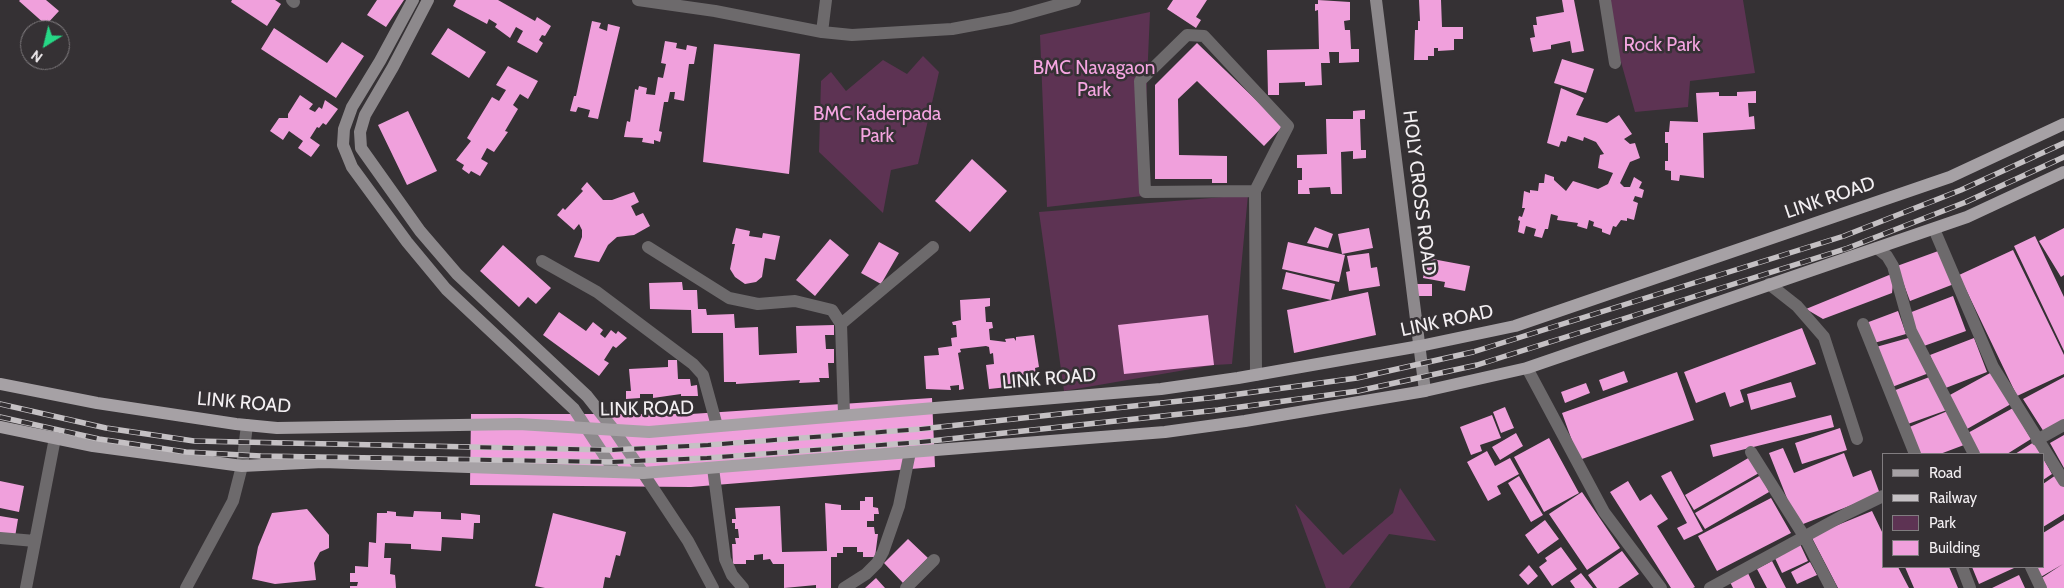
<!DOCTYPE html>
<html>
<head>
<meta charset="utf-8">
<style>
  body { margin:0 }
  #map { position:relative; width:2064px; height:588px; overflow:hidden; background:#353134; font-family:Cabin,sans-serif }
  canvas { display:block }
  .legend { position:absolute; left:1882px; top:453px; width:162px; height:115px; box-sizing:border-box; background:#353134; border:1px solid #817d80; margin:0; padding:6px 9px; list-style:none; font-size:15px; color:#f3eff2 }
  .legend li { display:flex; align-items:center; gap:10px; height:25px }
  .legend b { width:25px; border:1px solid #817d80 }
  .north { position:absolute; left:20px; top:20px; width:50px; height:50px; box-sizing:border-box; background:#353134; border:1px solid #817d80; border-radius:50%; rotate:216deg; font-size:14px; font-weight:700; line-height:20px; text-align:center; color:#f3eff2 }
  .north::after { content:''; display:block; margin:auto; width:18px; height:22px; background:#26d886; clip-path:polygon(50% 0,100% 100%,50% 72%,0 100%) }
</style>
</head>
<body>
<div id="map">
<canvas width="2064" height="588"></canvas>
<ul class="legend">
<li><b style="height:6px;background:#a6a1a5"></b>Road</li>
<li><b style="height:6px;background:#c5c1c4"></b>Railway</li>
<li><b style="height:14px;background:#5d3353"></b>Park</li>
<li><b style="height:14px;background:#f0a0dc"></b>Building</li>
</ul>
<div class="north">N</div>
</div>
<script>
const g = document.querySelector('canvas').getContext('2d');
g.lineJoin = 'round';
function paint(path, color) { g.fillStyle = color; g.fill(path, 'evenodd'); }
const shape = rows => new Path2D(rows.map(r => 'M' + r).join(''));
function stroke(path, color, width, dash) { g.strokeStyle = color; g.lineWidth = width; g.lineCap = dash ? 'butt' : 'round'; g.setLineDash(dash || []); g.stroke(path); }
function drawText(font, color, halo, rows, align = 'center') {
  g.font = font + ' Cabin,sans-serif'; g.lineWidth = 5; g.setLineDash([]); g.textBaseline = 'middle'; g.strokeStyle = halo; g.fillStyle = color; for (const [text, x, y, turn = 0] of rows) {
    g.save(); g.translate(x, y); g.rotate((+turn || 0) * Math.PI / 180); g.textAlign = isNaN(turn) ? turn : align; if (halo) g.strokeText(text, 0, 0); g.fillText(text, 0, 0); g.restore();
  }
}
paint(shape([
  [1610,0,1743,0,1755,73,1690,81,1688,107,1635,112,1616,44],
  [1150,12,1142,196,1047,207,1040,35],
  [923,56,939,72,918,164,891,170,883,213,819,152,821,81,831,72,846,91,883,60,907,74],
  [1248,195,1232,364,1214,365,1064,391,1039,212],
  [1400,488,1436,541,1389,534,1349,588,1326,588,1295,504,1343,555,1393,513]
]), '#5d3353');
paint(shape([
  [20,0,46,0,59,11,46,25,19,1],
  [232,0,275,0,281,4,267,26,231,2],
  [377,0,404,0,386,27,367,15],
  [456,0,498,0,535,21,537,17,551,26,545,36,542,35,539,40,543,43,537,53,517,42,523,31,516,27,510,38,495,27,497,24,489,19,487,24,453,6],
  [1173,0,1207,0,1196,17,1201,20,1196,28,1167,9],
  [1318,0,1350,2,1350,20,1344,21,1345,30,1350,30,1351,49,1359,49,1359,62,1339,63,1339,52,1329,52,1330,63,1321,63,1322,85,1305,86,1305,82,1279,83,1279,95,1268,95,1267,50,1319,49,1318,10,1315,11,1315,4,1318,4],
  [1419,0,1441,0,1442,27,1463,27,1463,39,1454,39,1454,50,1438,51,1438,48,1434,48,1434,56,1428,56,1428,60,1414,60,1415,30,1418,30,1418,21,1420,21],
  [1562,0,1574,0,1584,51,1572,53,1570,41,1551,45,1551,49,1533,52,1530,38,1535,37,1533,25,1537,25,1536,17,1564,12],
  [592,21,601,23,599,28,607,31,608,24,620,27,598,119,588,117,590,110,578,107,576,112,570,111,574,96,576,96],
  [274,28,327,63,342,42,364,56,336,98,261,49],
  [448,28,486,52,469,78,431,54],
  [665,41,677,43,676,48,686,50,687,45,697,47,694,64,689,64,684,101,674,99,675,92,670,92,668,102,664,102,659,131,662,132,660,142,654,140,654,144,642,142,643,138,624,137,627,121,630,122,635,89,638,90,639,86,647,88,646,94,655,95,658,77,663,78,666,64,661,63],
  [1197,43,1283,126,1264,146,1197,81,1178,99,1179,155,1227,156,1227,183,1212,183,1212,179,1155,179,1155,85],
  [714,44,800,54,789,174,703,162],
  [1562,59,1594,69,1586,93,1554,83],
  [508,66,538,81,528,99,520,94,513,105,518,109,505,131,508,132,494,152,487,148,481,159,488,163,480,176,471,171,469,174,462,169,464,165,456,160,471,141,467,138,492,97,499,101,506,90,496,85],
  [1561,88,1584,98,1576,115,1607,123,1619,115,1632,134,1624,139,1630,144,1635,143,1640,158,1630,162,1620,183,1624,187,1630,187,1634,177,1642,182,1639,188,1644,190,1642,198,1635,196,1633,201,1638,203,1634,220,1627,218,1627,221,1621,220,1616,227,1613,226,1610,235,1602,232,1602,229,1593,226,1594,222,1589,220,1587,229,1577,226,1578,223,1557,220,1558,216,1551,214,1548,229,1545,229,1542,238,1534,236,1536,229,1526,226,1524,234,1518,232,1520,221,1518,220,1519,216,1522,217,1525,208,1522,208,1524,191,1530,193,1530,190,1538,191,1539,183,1544,183,1545,174,1554,177,1554,180,1566,191,1573,181,1598,189,1608,184,1613,173,1598,168,1600,155,1604,154,1596,142,1584,137,1583,141,1568,136,1566,142,1561,141,1559,147,1547,143],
  [1756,91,1756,103,1748,103,1749,117,1754,116,1755,129,1703,133,1704,178,1680,175,1679,181,1671,180,1671,171,1665,170,1665,161,1668,161,1668,143,1665,143,1665,132,1669,132,1670,121,1698,122,1696,93,1719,92,1719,96,1737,96,1737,92],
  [300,95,313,104,309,109,315,112,319,107,322,109,325,100,338,109,326,125,323,123,319,128,317,127,310,138,320,145,311,157,298,148,303,141,289,131,283,140,270,131,279,118,288,118,288,114],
  [1365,110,1365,119,1360,119,1361,150,1366,150,1366,158,1353,159,1353,151,1341,152,1342,194,1331,194,1330,187,1309,188,1310,194,1298,194,1298,180,1302,180,1302,168,1297,168,1297,155,1327,154,1326,119,1353,119,1353,111],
  [408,111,437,171,407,185,378,125],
  [972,159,1007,191,970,232,935,201],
  [587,182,603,200,612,200,634,192,639,202,631,206,636,216,643,213,650,226,634,235,617,237,608,245,599,262,574,257,582,237,582,230,579,224,574,230,557,215,563,208,565,210,583,191,581,189],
  [1315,227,1333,234,1328,248,1307,243],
  [736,228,750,231,749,236,762,238,763,233,780,236,775,260,765,258,762,277,756,282,745,284,735,277,730,269,735,244,732,244],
  [1369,228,1373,248,1342,254,1338,234],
  [2064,228,2064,275,2061,277,2039,241],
  [2035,236,2064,297,2064,351,2014,246],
  [830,239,849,255,815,296,796,280],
  [879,242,899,253,881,284,861,273],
  [1288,242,1345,255,1339,282,1282,269],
  [503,245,551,288,536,304,528,297,519,307,480,271],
  [1941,250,1954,284,1910,301,1897,266],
  [2013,250,2064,355,2064,374,2017,396,1959,275],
  [1369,253,1371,268,1377,267,1380,286,1349,291,1346,272,1350,271,1347,256],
  [1427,258,1470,266,1465,291,1444,287,1445,282,1423,278],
  [1286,272,1335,284,1331,300,1282,289],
  [1894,273,1892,293,1823,319,1806,309],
  [682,282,683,290,697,290,698,309,706,309,707,315,734,314,735,328,758,327,759,355,797,353,796,326,834,325,834,335,825,335,826,349,834,349,834,363,828,363,829,378,819,378,820,382,799,383,800,380,736,384,736,382,724,382,723,333,692,333,691,310,650,309,649,283],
  [1416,284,1432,284,1432,296,1416,296],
  [1368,292,1376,335,1294,353,1287,310],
  [1953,296,1966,331,1921,347,1909,313],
  [990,298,990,306,985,307,986,322,992,322,993,328,989,329,990,340,1006,342,1005,339,1014,338,1016,341,1016,337,1034,335,1039,367,1035,368,1037,384,989,389,986,365,994,364,993,353,990,354,989,347,986,346,960,349,961,352,958,353,964,389,959,390,959,385,950,386,951,390,926,389,924,356,939,355,938,348,952,346,951,338,957,337,956,325,953,325,952,322,961,320,960,300],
  [1898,311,1906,334,1874,343,1866,323],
  [559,312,586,331,593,322,603,330,600,334,605,338,611,330,616,334,618,331,627,338,616,348,613,346,604,360,609,363,599,376,543,335],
  [1208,315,1214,365,1124,374,1118,325],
  [1802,328,1816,364,1740,390,1744,402,1730,407,1725,392,1696,403,1684,372],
  [1912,337,1929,373,1892,387,1876,347],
  [1974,338,1987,372,1943,389,1930,355],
  [668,360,677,360,678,379,690,379,691,386,697,385,698,396,681,396,681,394,653,398,653,394,640,394,640,398,626,399,626,391,631,391,629,369,668,367],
  [1624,371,1628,382,1603,391,1599,380],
  [1677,372,1694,420,1579,460,1562,413],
  [1992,372,2011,404,1967,429,1948,396],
  [1932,376,1947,410,1905,425,1893,391],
  [2064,377,2064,421,2044,432,2023,399],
  [1791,382,1796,397,1751,410,1747,394],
  [1586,383,1590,393,1565,403,1561,392],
  [932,398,935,467,691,487,470,485,471,414,691,414],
  [1505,407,1514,428,1501,433,1493,412],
  [2013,408,2031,439,2007,454,1977,454,1966,434],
  [1950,410,1964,445,1940,454,1917,454,1907,428],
  [1492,415,1501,438,1480,445,1482,451,1471,455,1460,427],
  [1831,415,1834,427,1713,457,1710,445],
  [1840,428,1847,450,1802,464,1795,443],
  [1516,433,1523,446,1500,460,1492,447],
  [2064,435,2064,468,2050,443],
  [1549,438,1579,493,1544,512,1514,457],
  [2034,442,2041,454,2015,454],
  [1783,448,1794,473,1844,453,1853,477,1871,470,1880,494,1798,526,1769,453],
  [1487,451,1495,466,1510,458,1519,474,1497,486,1501,494,1488,501,1467,462],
  [1750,457,1759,473,1694,510,1685,495],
  [2043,458,2052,474,2043,480],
  [1671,471,1703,531,1684,540,1677,528,1687,523,1661,476],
  [1761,475,1769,492,1705,529,1695,513],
  [2056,475,2064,486,2064,514,2043,527,2043,484],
  [1519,476,1543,515,1531,522,1508,483],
  [0,481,24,486,19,512,0,508],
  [1628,481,1640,501,1651,494,1668,519,1657,526,1695,587,1693,588,1671,588,1610,492],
  [1582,492,1620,548,1587,570,1549,514],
  [865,497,873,497,873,507,878,508,879,514,874,514,874,521,867,521,867,527,874,527,875,534,878,534,875,557,863,557,863,552,857,552,857,547,843,547,843,553,837,553,837,557,831,557,831,588,816,588,816,585,784,588,784,564,773,564,770,559,763,560,763,554,754,555,754,560,746,560,746,564,733,564,732,544,736,544,735,538,739,538,738,529,735,529,735,523,732,523,732,519,736,519,735,508,780,506,782,552,827,551,825,503,841,505,841,510,860,510,860,501,865,501],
  [1771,498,1791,533,1717,571,1698,536],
  [307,509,329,535,329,548,320,552,314,563,316,580,275,584,252,579,258,547,272,513],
  [387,511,396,512,396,516,413,517,414,511,441,512,441,519,461,520,461,513,480,515,480,523,474,523,473,539,442,537,441,551,411,549,411,544,385,543,384,558,391,558,390,574,395,575,396,588,350,588,350,586,357,586,358,582,350,582,350,573,355,573,355,566,368,567,369,542,376,543,377,513,387,513],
  [1872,511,1883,534,1883,567,1898,567,1909,588,1838,588,1811,536],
  [553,513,626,532,620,556,616,555,610,578,605,577,603,588,545,588,535,586],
  [0,516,18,519,15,537,0,534],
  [1545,520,1559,539,1538,554,1525,535],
  [2064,520,2064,588,2045,588,2040,579,2063,564,2039,578,2033,567,2043,567,2043,533],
  [908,539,928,558,903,583,884,563],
  [1800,544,1808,561,1782,573,1774,556],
  [1561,547,1577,569,1552,586,1539,567,1547,561,1545,558],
  [1622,551,1639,574,1618,588,1597,588,1588,575],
  [1772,561,1786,588,1767,588,1757,569],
  [1810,562,1817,575,1797,584,1791,572],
  [1529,565,1538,576,1528,585,1519,575],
  [1905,567,1949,567,1958,588,1914,588],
  [1972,567,2013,567,2014,568,1979,584],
  [1747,571,1755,588,1733,588,1729,580],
  [1581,573,1593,588,1575,588,1570,581],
  [2019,575,2025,588,1992,588],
  [876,578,885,588,865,588]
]), '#f0a0dc');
stroke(shape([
  [292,0,294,2],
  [638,0,715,11,822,32],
  [826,0,822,32,852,35,952,29,1011,18,1075,0],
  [1605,0,1615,63],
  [1255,191,1145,192,1140,81,1187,35,1204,36,1288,126,1255,191,1256,375],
  [1934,229,1993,367,2064,481],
  [648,247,729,298,758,304,795,301,832,310,841,324],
  [1877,248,1887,256,1893,266,1911,331,1974,454],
  [542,261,597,292,693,364,703,375,717,426],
  [1769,284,1797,306,1824,337,1857,439],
  [1863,324,1915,454],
  [1527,368,1604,512,1661,588],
  [844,414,841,324,933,247],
  [2037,440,2064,425],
  [1751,452,1804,536,1831,588],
  [713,468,725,559,732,575,743,588],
  [643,473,688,541,713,588],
  [0,538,35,541],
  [1962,567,1970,588],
  [2031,567,2041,588],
  [26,588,55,438],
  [186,588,233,501,242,466,247,425],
  [844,588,866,574,877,563,883,552,899,506,910,452],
  [906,588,934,560],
  [1710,588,1846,514,1883,496]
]), '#6d6a6c', 12);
stroke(shape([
  [413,0,380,61,352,107,344,129,343,145,352,167,407,242,446,289,574,409,615,472],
  [428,0,393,67,365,115,360,132,361,148,420,231,457,274,587,396,614,430,643,473],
  [1376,0,1425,391]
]), '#8d898c', 12);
stroke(shape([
  [0,384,97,403,236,424,277,428,519,424,649,432,1161,389,1238,378,1420,346,1515,326,1950,177,2064,124],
  [0,427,93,446,242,466,323,462,643,473,1165,432,1245,421,1425,391,1527,368,1967,217,2064,172]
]), '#a6a1a5', 12);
const rail = shape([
  [0,404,106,428,194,441,611,450,708,445,921,429,1217,397,1357,378,1473,352,1844,236,1961,190,2064,143],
  [0,417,99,439,186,452,261,456,610,462,707,458,921,442,1218,410,1358,391,1477,365,1848,248,1966,202,2064,157]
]);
stroke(rail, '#c5c1c4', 5.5);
stroke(rail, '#353134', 4, [11]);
drawText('19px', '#f5a5e1', '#353134', [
  ["Rock Park",1662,45],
  ["BMC Navagaon",1094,68],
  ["Park",1094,90],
  ["BMC Kaderpada",877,114],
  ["Park",877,136]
]);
drawText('19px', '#f3eff2', '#353134', [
  ["HOLY CROSS ROAD",1419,193,83],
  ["LINK ROAD",1830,198,-19],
  ["LINK ROAD",1447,321,-12],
  ["LINK ROAD",1049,379,-5],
  ["LINK ROAD",244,403,5],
  ["LINK ROAD",647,409,-1]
]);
</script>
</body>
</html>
